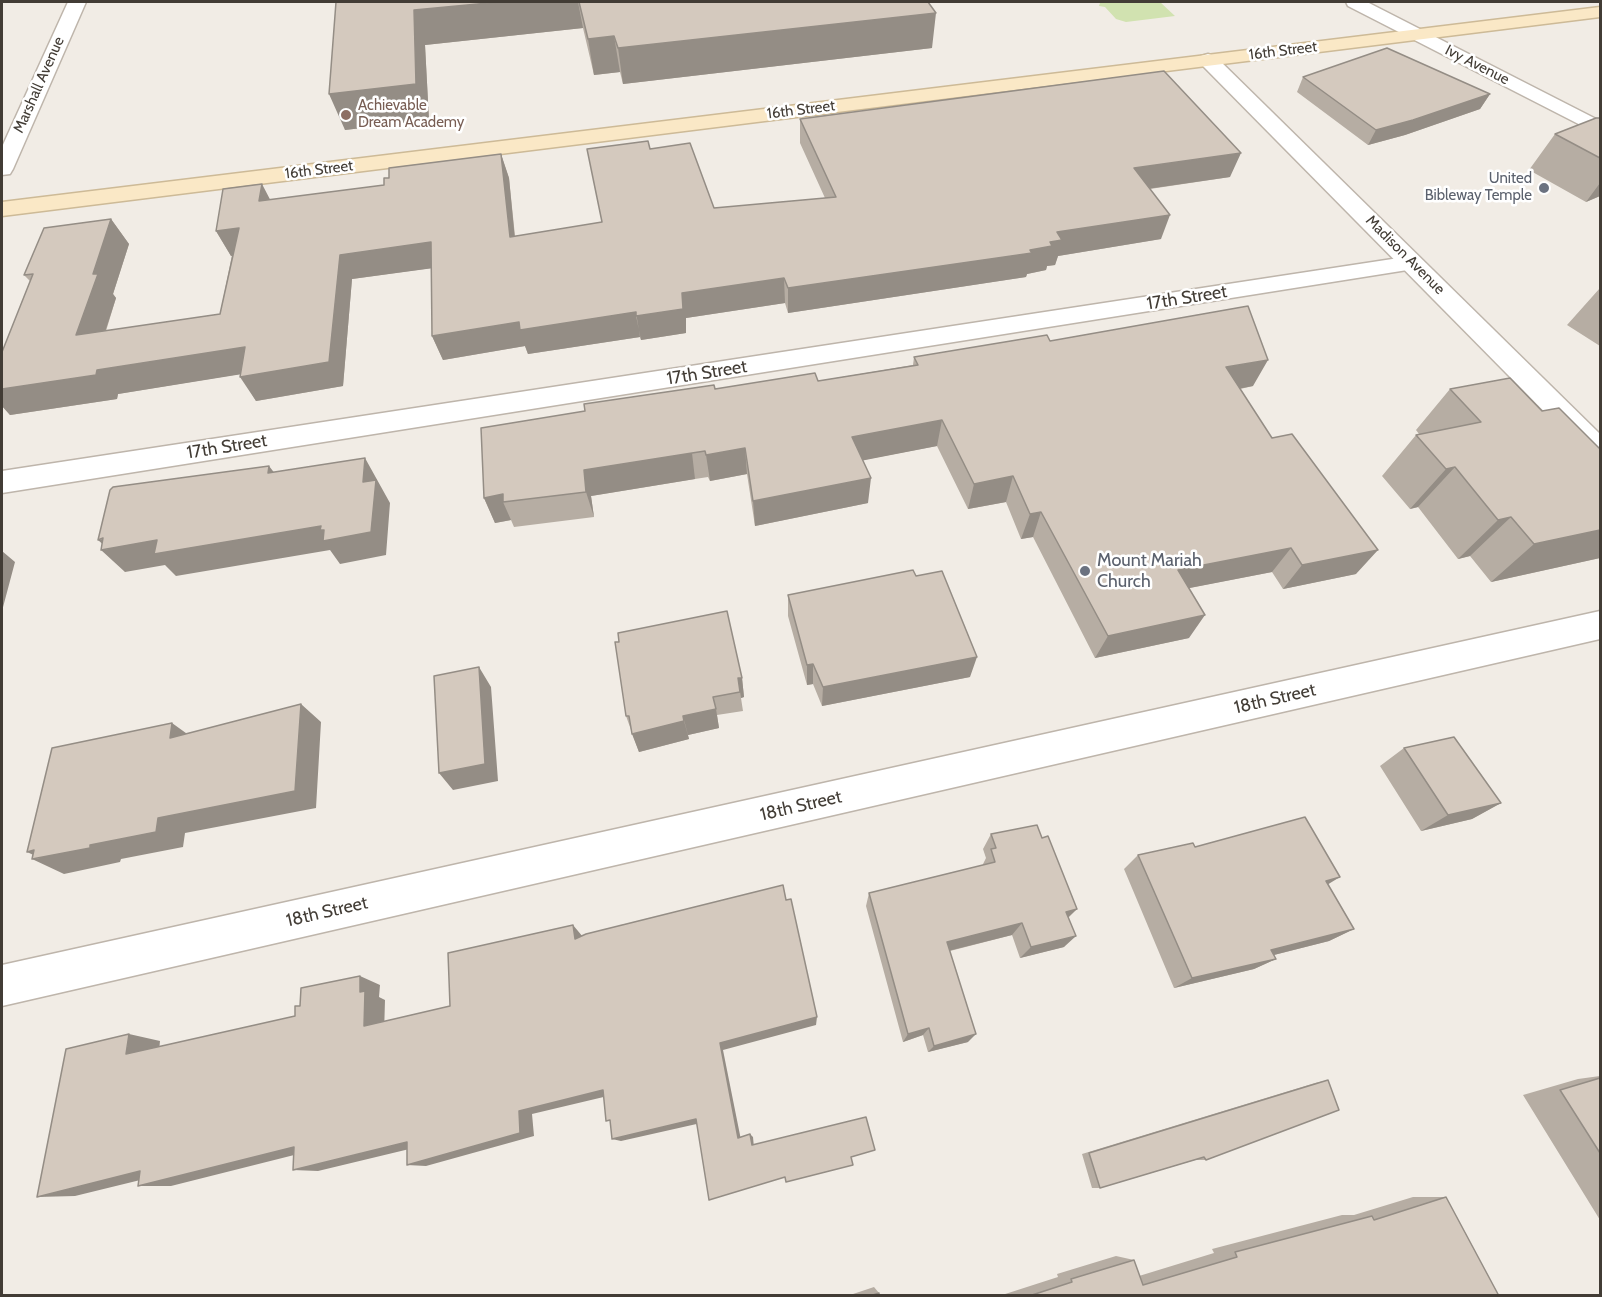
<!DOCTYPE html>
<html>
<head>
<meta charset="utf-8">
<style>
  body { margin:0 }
  #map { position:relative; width:1602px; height:1297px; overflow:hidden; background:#f1ece5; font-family:Cabin,sans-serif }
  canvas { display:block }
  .frame { position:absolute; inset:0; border:3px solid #423c35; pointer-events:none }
</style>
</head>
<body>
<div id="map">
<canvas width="1602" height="1297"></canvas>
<div class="frame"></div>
</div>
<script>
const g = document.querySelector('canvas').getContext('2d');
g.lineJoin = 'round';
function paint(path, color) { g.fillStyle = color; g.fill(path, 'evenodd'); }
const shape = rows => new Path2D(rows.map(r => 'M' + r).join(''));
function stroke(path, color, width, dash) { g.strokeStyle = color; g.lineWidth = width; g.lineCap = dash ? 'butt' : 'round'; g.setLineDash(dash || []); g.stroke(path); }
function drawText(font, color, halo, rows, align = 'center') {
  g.font = font + ' Cabin,sans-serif'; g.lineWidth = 5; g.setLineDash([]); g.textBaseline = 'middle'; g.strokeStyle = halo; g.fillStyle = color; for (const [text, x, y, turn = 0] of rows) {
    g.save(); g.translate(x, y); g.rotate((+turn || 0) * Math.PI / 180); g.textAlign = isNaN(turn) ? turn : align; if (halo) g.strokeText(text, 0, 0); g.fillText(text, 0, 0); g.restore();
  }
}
paint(shape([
  [1114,2,1160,2,1175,16,1126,22,1116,19,1105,7,1099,6,1100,3]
]), '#d1e2b0');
const minor = shape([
  [68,2,86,2,13,169,10,174,2,175,2,147,68,2],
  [1346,2,1367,2,1600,121,1600,135,1348,6,1346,2],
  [1412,256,1420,258,1424,263,1420,268,2,493,2,471,1412,256],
  [1600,611,1600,639,2,1006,2,965,1600,611]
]);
const tertiary = shape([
  [1208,54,1215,56,1600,434,1600,461,1590,458,1201,64,1198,60,1201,56,1208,54]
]);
const secondary = shape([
  [1600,7,1600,17,2,216,2,202,1600,7]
]);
stroke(minor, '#beb5ab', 3);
stroke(tertiary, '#beb5ab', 3);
stroke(secondary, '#cdba97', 3);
paint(minor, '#fff');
paint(tertiary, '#fff');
paint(secondary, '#fae8c6');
paint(shape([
  [336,2,928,2,932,48,623,84,620,72,594,75,583,28,425,45,429,120,345,130],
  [1303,77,1490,94,1480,109,1405,135,1368,145,1297,92],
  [1600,118,1600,196,1586,202,1529,170,1555,134],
  [800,119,1230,177,1150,189,1161,239,1058,256,1055,265,1047,266,1046,270,1027,274,1026,277,788,313,785,303,686,318,686,333,641,340,640,337,528,354,525,346,443,360,432,336,432,268,352,279,343,386,256,401,240,374,118,394,117,399,10,415,2,406,2,352,30,281,24,275,111,219,129,244,113,294,116,298,106,331,220,314,232,255,231,256,216,231,270,200,384,185,501,154,509,178,515,236,602,223,650,149,714,208,825,198,800,143],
  [1600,288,1600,346,1567,325],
  [1050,341,1253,386,1240,389,1356,574,1283,589,1272,572,1189,588,1189,638,1095,658,1033,537,1021,539,1006,502,968,509,937,446,863,460,868,503,755,526,747,474,710,481,708,477,695,479,591,496,594,517,514,527,511,520,495,523,484,498,715,389,818,381,913,365,914,357],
  [1450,389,1542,411,1600,449,1600,558,1491,582,1470,556,1458,559,1418,507,1410,509,1382,476,1416,435,1419,434,1416,430],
  [916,576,970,677,822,706,813,684,807,685,788,616,788,595],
  [742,678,744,697,741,698,743,711,717,715,719,728,688,735,689,739,639,752,626,716],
  [1404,748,1501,803,1472,819,1421,831,1380,766],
  [991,834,1042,838,1077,909,1069,917,1064,947,1020,958,1012,935,950,951,968,1042,928,1052,923,1035,903,1042,866,906,869,893,983,865,983,864,986,858,983,849],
  [1195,847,1328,884,1354,929,1329,941,1274,955,1276,959,1254,969,1174,988,1124,869,1138,855],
  [1600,1076,1600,1220,1523,1095,1578,1079],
  [1328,1080,1206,1160,1195,1160,1100,1188,1092,1188,1082,1154,1315,1083],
  [1413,1197,1446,1197,1499,1296,999,1296,1058,1277,1057,1274,1116,1256,1134,1260,1139,1276,1214,1253,1212,1249,1342,1215,1354,1215],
  [874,1287,879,1293,879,1296,847,1296]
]), '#b6ada3');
paint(shape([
  [499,2,578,2,583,28,425,45,429,120,345,130,329,94,414,10],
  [936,13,932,48,623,84,618,48],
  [614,36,620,72,594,75,588,39],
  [1490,94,1480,109,1405,135,1368,145,1376,130],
  [1241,153,1230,177,1126,192,1134,168],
  [501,154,509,178,517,261,510,237],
  [1600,183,1600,196,1586,202],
  [262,184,275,209,259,201],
  [1170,215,1161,239,1058,256,1055,265,1047,266,1046,270,1027,274,1026,277,788,313,788,288,1030,250,1050,242,1057,232],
  [111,219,129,244,113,294,116,298,96,360,76,335,93,274],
  [239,228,253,253,231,256,216,231],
  [431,242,441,267,352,279,343,386,256,401,240,377,340,255],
  [784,278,785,303,686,318,686,333,641,340,636,316,682,293],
  [636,312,640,337,528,354,525,346,443,360,432,336,519,322],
  [245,347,261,371,118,394,117,399,10,415,2,406,2,389,97,370],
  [1268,360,1253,386,1212,394,1226,367],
  [942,420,937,446,850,463,852,437],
  [745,448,747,474,710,481,706,455],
  [692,453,695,479,591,496,594,517,586,492,584,470],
  [365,458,390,503,386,555,340,564,330,550,176,576,165,565,125,572,101,550,108,549,98,540,363,482],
  [269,466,287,489,268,473],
  [1455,467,1418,507,1410,509,1446,469],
  [1013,476,1006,502,968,509,974,484],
  [871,478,868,503,755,526,753,501],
  [503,494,503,502,511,520,495,523,484,498],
  [1041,512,1033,537,1021,539,1030,514],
  [1511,517,1470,556,1458,559,1498,520],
  [1600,530,1600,558,1491,582,1534,544],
  [1291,548,1272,572,1164,593,1178,570],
  [1378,550,1356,574,1283,589,1302,565],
  [2,551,15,562,2,611],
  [1205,615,1189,638,1095,658,1108,636],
  [977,657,970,677,822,706,823,687],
  [813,664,813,684,807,685,807,665],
  [479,667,491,687,498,781,453,790,439,773],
  [738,678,742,678,744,697,741,698],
  [301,704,321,722,316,808,185,833,183,847,121,859,120,862,64,874,32,859,40,858,27,852,34,850,90,845,158,818],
  [716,709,719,728,688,735,683,716],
  [684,721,689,739,639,752,632,734],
  [172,723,197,741,170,738],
  [1501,803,1472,819,1421,831,1448,815],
  [1340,877,1317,891,1326,881],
  [1077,909,1064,921,1066,912],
  [1022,923,1012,935,940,953,947,942],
  [573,925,583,937,575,939],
  [1354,929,1329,941,1250,961,1271,950],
  [1076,936,1064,947,1020,958,1031,947],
  [1276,959,1254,969,1174,988,1192,978],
  [360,976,380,985,379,997,385,1000,384,1034,364,1026,360,992],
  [817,1017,816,1025,723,1050,741,1140,738,1138,720,1043],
  [929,1028,923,1035,903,1042,908,1034],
  [129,1034,160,1041,158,1061,126,1054],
  [976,1034,968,1042,928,1052,934,1046],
  [603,1090,612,1095,532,1114,534,1136,426,1166,407,1165,519,1111],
  [696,1119,701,1123,621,1141,612,1139],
  [750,1134,753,1137,754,1148,752,1145],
  [407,1142,426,1145,318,1171,293,1170],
  [294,1147,318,1149,171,1186,138,1186],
  [140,1171,173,1172,75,1196,37,1197]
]), '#948d85');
const building = shape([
  [336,2,499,2,414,10,416,84,329,94,336,2],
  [579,2,928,2,936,13,618,48,614,36,588,39,579,2],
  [1387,48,1490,94,1413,120,1376,130,1303,77,1387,48],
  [1164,71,1241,153,1134,168,1170,215,1057,232,1062,240,1050,242,1052,246,1030,250,1032,253,788,288,784,278,682,293,683,309,636,316,636,312,520,330,519,322,432,336,431,242,340,255,329,362,240,377,245,347,97,370,96,375,2,389,2,352,33,274,24,275,44,228,111,219,93,274,98,274,76,335,220,314,239,228,216,231,223,189,262,184,259,201,384,185,384,178,389,178,389,168,501,154,510,237,602,222,587,149,648,141,650,149,690,143,714,208,836,197,800,119,1164,71],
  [1596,118,1600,118,1600,158,1555,134,1596,118],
  [1248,306,1268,360,1226,367,1272,438,1292,434,1378,550,1302,565,1291,548,1178,570,1205,615,1108,636,1041,512,1030,514,1013,476,974,484,942,420,852,437,871,478,753,501,745,448,706,455,705,451,692,453,584,470,586,492,503,502,503,494,484,498,481,428,585,411,584,404,714,385,715,389,815,373,818,381,918,365,914,357,1047,335,1050,341,1248,306],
  [1510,378,1542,411,1559,408,1600,449,1600,530,1534,544,1511,517,1498,520,1455,467,1446,469,1416,435,1481,422,1450,389,1510,378],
  [365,458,363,482,376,480,371,532,323,541,324,530,320,530,321,526,154,554,157,540,101,550,103,538,98,540,110,490,113,487,269,466,268,473,365,458],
  [913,570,916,576,942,571,977,657,823,687,813,664,807,665,788,595,913,570],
  [727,611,742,678,738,678,740,692,713,697,716,709,683,716,684,721,632,734,629,716,626,716,615,642,619,642,618,633,727,611],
  [479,667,485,764,439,773,434,676,479,667],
  [301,704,295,791,158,818,156,832,90,845,90,848,32,859,34,850,27,852,52,748,172,723,170,738,301,704],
  [1454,737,1501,803,1448,815,1404,748,1454,737],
  [1305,817,1340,877,1326,881,1354,929,1271,950,1276,959,1192,978,1138,855,1193,843,1195,847,1305,817],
  [1037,825,1042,838,1048,836,1077,909,1066,912,1076,936,1031,947,1022,923,947,942,976,1034,934,1046,929,1028,908,1034,869,893,995,862,991,849,996,848,991,834,1037,825],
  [783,885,786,900,791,899,817,1017,720,1043,738,1138,750,1134,752,1145,866,1117,875,1150,851,1157,853,1165,786,1182,785,1177,709,1200,696,1119,612,1139,610,1120,606,1121,603,1090,519,1111,520,1133,407,1165,407,1142,293,1170,294,1147,138,1186,140,1171,37,1197,66,1049,129,1034,126,1054,295,1016,295,1006,300,1006,301,988,360,976,360,992,365,991,364,1026,450,1006,448,953,573,925,575,939,586,934,783,885],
  [1600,1078,1600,1153,1560,1090,1600,1078],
  [1328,1080,1339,1110,1206,1160,1204,1157,1100,1188,1089,1153,1328,1080],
  [1446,1197,1499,1296,1029,1296,1072,1282,1071,1279,1134,1260,1143,1285,1237,1257,1235,1252,1372,1216,1374,1220,1446,1197],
  [879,1293,879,1296,870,1296,879,1293]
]);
paint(building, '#d4c9be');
stroke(building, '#948d85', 1.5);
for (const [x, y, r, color] of [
  [346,115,6,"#8d6e63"],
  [1544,188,6,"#6b7280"],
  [1085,571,6,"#6b7280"]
]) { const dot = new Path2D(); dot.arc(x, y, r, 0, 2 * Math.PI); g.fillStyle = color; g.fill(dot); stroke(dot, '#fff', 2); }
drawText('15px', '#423c35', '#fff', [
  ["16th Street",1283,51,-7],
  ["Ivy Avenue",1477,65,27],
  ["Marshall Avenue",39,85,-66],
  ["16th Street",801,110,-7],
  ["16th Street",319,170,-7],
  ["Madison Avenue",1405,255,45]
]);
drawText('15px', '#785e54', '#fff', [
  ["Achievable",358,106],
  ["Dream Academy",358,123]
], 'left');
drawText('15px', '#5b616d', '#fff', [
  ["United",1532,179],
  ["Bibleway Temple",1532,196]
], 'right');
drawText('18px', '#423c35', '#fff', [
  ["17th Street",1187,298,-9],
  ["17th Street",707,373,-9],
  ["17th Street",227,447,-9],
  ["18th Street",1275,699,-13],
  ["18th Street",801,806,-13],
  ["18th Street",327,912,-13]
]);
drawText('18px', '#5b616d', '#fff', [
  ["Mount Mariah",1097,561],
  ["Church",1097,582]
], 'left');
</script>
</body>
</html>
